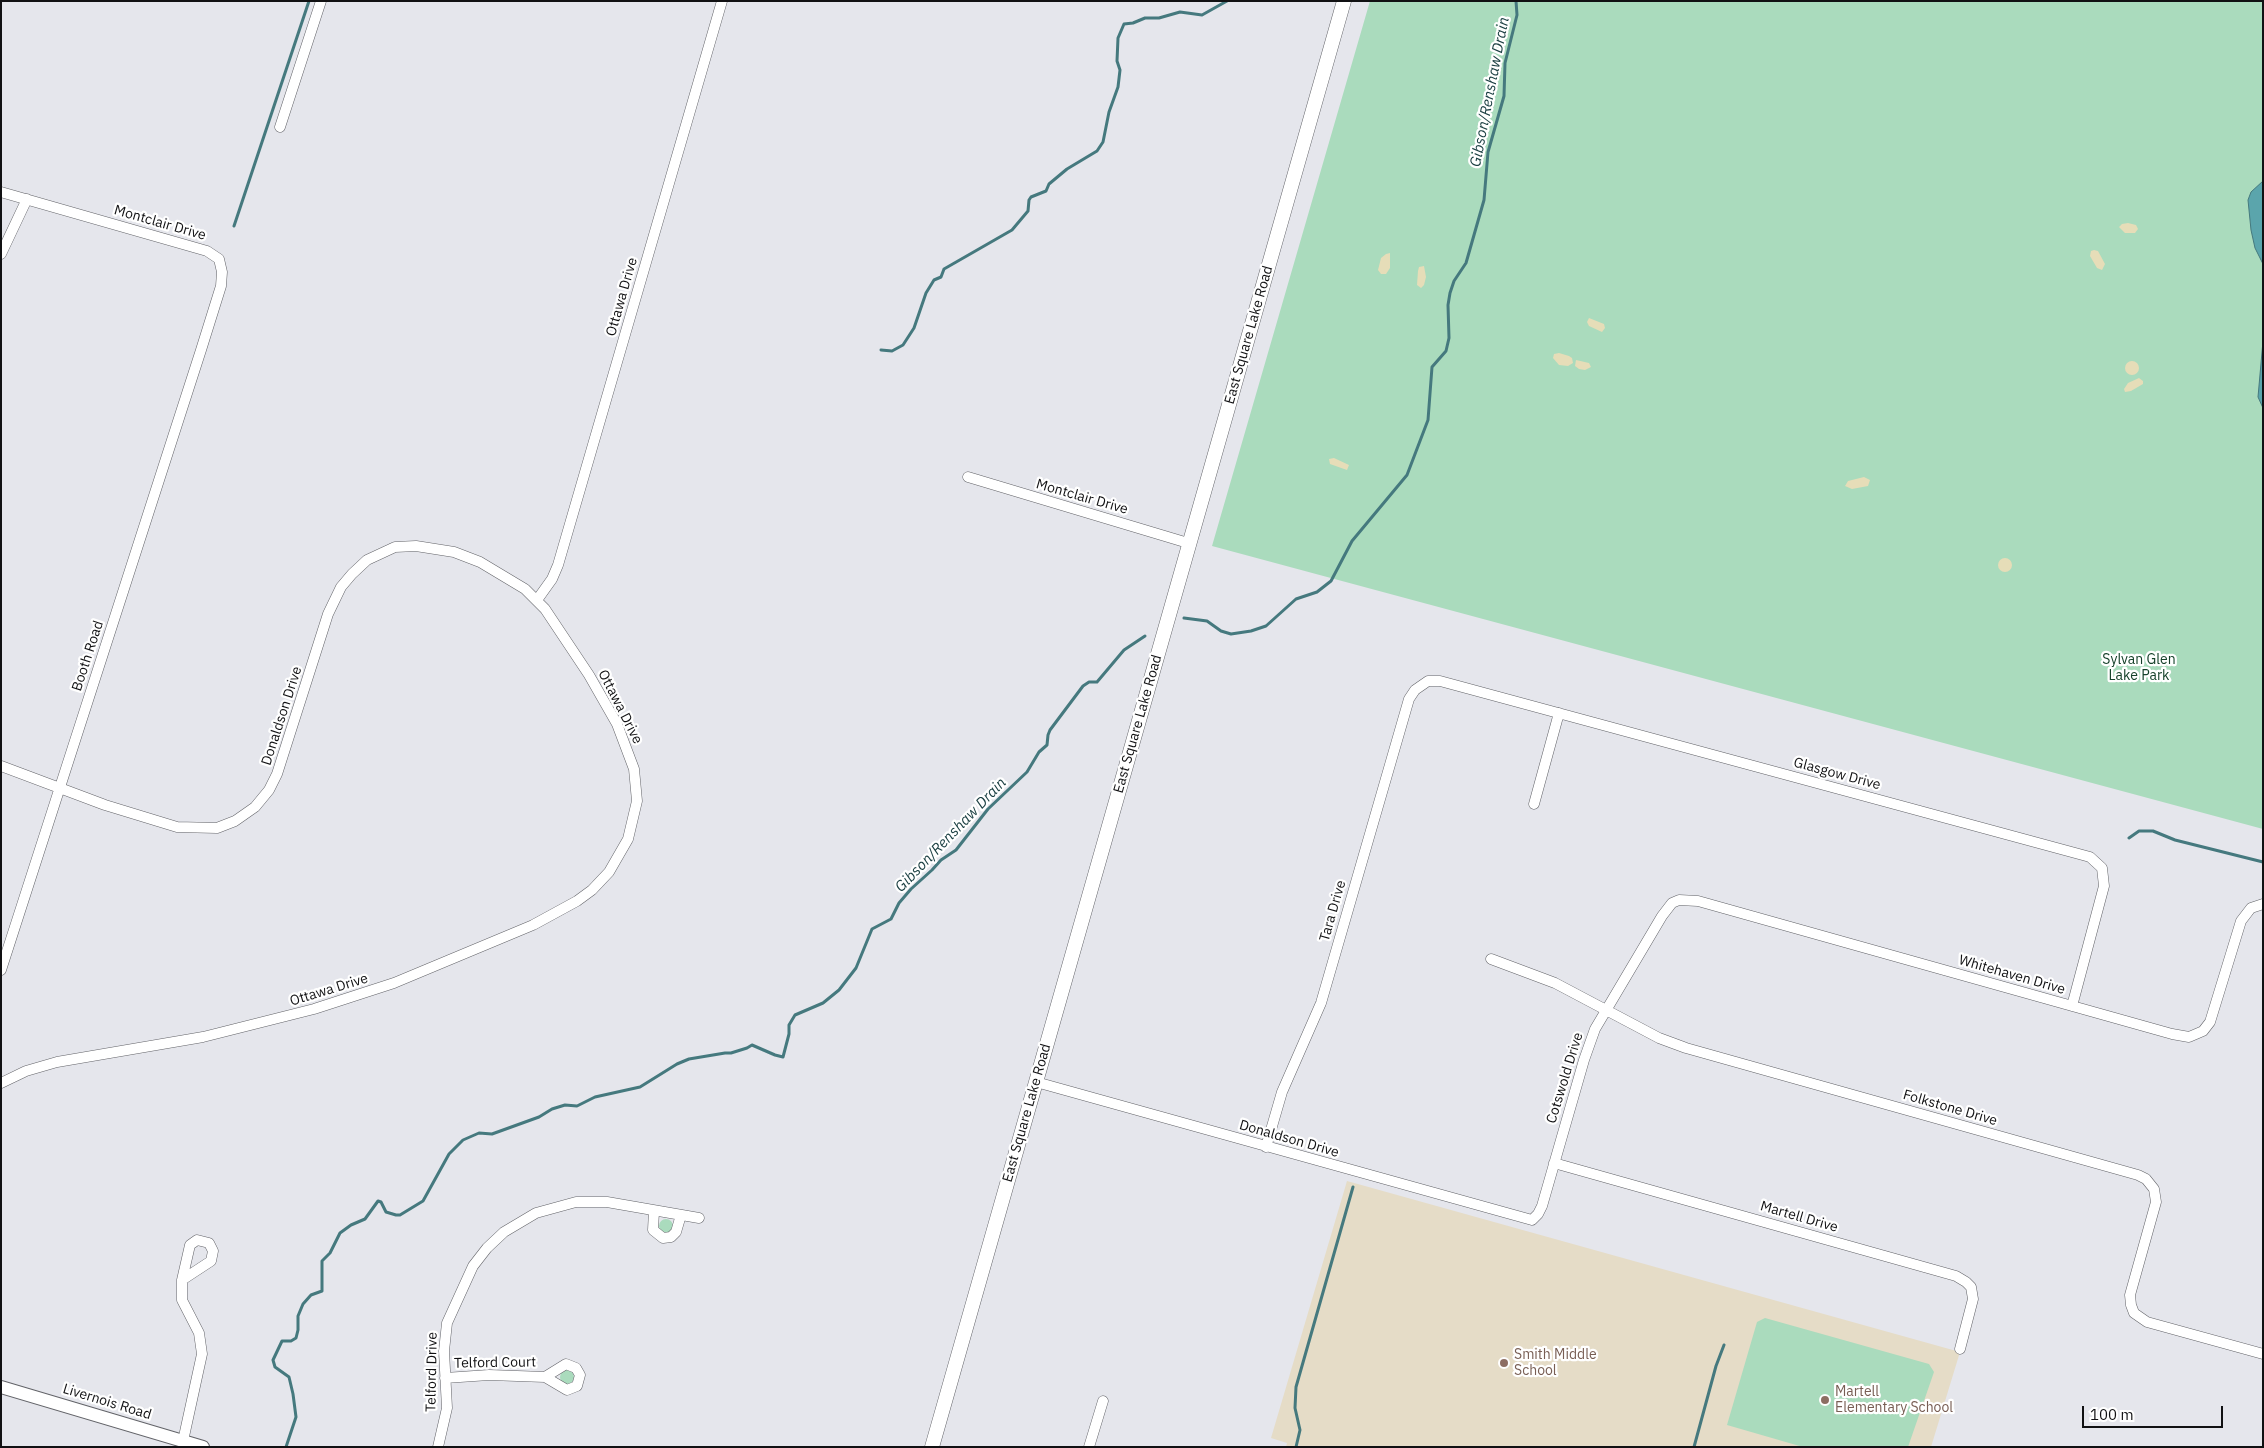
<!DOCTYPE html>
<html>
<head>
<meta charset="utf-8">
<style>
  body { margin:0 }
  #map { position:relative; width:2264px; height:1448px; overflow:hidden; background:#e5e6ec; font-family:"IBM Plex Sans",sans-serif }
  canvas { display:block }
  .frame { position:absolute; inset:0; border:2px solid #111113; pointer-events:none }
  .scale { position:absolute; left:2082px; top:1406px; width:141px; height:22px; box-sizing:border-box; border:2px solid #111113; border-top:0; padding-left:6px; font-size:15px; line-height:18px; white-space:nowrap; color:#111113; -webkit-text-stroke:4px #fff; paint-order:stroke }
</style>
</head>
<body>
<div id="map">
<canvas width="2264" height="1448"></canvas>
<div class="frame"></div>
<div class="scale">100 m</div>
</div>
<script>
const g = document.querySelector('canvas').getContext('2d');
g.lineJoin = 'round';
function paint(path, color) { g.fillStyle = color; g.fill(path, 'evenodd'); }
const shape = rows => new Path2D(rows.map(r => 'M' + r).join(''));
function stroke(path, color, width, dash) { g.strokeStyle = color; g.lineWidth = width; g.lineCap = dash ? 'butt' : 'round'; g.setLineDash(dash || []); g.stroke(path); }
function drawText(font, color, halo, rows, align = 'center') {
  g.font = font + ' "IBM Plex Sans",sans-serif'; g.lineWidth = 4.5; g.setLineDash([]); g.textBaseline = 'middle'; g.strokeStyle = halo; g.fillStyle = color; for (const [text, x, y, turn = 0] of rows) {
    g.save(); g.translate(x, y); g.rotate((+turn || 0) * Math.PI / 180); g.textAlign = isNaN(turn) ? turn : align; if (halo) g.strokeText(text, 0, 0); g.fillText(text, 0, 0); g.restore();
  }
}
paint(shape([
  [1347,1181,1960,1352,1931,1447,1286,1447,1287,1443,1271,1438]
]), '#e5dcc7');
paint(shape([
  [1370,1,2263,1,2263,829,1212,546],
  '659 1226a7 7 0 1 1 14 0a7 7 0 1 1-14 0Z',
  [1765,1318,1929,1364,1934,1372,1908,1447,1803,1447,1727,1425,1757,1322],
  '560 1377a7 7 0 1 1 14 0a7 7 0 1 1-14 0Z'
]), '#aadbbd');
paint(shape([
  [2128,223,2136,225,2138,229,2135,233,2125,233,2119,227,2122,224],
  [2094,250,2098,251,2105,264,2102,270,2097,268,2090,256,2091,251],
  [1390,253,1390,268,1386,274,1381,274,1378,270,1381,258,1386,254],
  [1424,266,1426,277,1424,285,1421,288,1417,285,1418,271,1419,267],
  [1589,318,1604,324,1605,328,1602,332,1589,326,1587,322],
  [1559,353,1569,356,1572,358,1573,363,1568,366,1559,365,1553,358,1554,354],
  [1576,360,1589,363,1591,367,1585,370,1579,369,1575,366],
  '2125 368a7 7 0 1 1 14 0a7 7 0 1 1-14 0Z',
  [2139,378,2143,381,2143,384,2131,391,2125,392,2124,389,2128,383],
  [1334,458,1349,465,1347,470,1330,464,1329,459],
  [1864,477,1870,480,1868,486,1852,489,1845,486,1848,481],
  '1998 565a7 7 0 1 1 14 0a7 7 0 1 1-14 0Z'
]), '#e6ddb8');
const water = shape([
  [2263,181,2263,264,2255,248,2251,230,2248,200,2251,192,2263,181],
  [2263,341,2263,408,2258,397,2263,341]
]);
paint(water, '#5ba5ac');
stroke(water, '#45797e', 1);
stroke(shape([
  [234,226,309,1],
  [881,350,892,351,903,345,914,328,926,293,934,280,941,277,944,269,1012,230,1028,211,1029,200,1031,197,1046,191,1049,184,1067,169,1097,151,1103,142,1109,112,1118,87,1120,70,1117,61,1118,38,1124,24,1133,23,1145,18,1159,18,1180,12,1202,15,1227,1],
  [1184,618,1207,621,1221,631,1231,634,1251,631,1266,626,1296,599,1317,592,1331,581,1352,541,1407,475,1428,420,1432,367,1446,351,1449,338,1448,305,1450,293,1454,281,1466,263,1484,200,1488,152,1504,96,1505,63,1517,15,1516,1],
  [2129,838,2139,831,2153,831,2175,840,2263,862],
  [286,1447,296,1417,293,1394,289,1377,275,1367,273,1360,282,1341,291,1341,296,1338,298,1330,298,1316,303,1304,311,1295,322,1291,322,1261,330,1253,340,1233,351,1225,365,1219,378,1201,381,1202,386,1212,396,1215,400,1215,423,1201,449,1154,463,1140,479,1133,492,1134,539,1117,552,1109,565,1105,577,1106,595,1097,640,1087,677,1064,689,1059,725,1053,731,1053,747,1048,752,1045,775,1055,783,1057,789,1034,789,1025,795,1015,823,1003,839,990,856,968,872,929,891,919,899,903,911,889,932,870,941,860,956,850,988,809,1027,772,1039,752,1047,745,1048,735,1050,730,1083,686,1089,682,1097,682,1124,650,1145,636],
  [1296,1447,1300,1430,1295,1408,1296,1387,1353,1187],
  [1694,1447,1716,1366,1724,1345]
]), '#45797e', 3);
const minor = shape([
  [280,127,321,1],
  [1,192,207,251,219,259,222,272,221,286,201,350,1,970],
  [1,254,27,199],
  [968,477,1188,543],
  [537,600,552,579,558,565,722,1],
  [1,766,105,805,177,827,217,828,235,821,255,807,269,790,277,774,328,614,341,587,352,574,367,560,395,547,416,546,454,552,480,562,525,589,545,609,589,675,617,724,634,769,637,801,628,839,609,872,592,890,577,901,533,925,394,983,314,1009,203,1037,57,1062,26,1071,1,1083],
  [1534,804,1559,713],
  [1491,959,1555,983,1659,1038,1686,1048,2138,1175,2146,1179,2154,1189,2156,1202,2130,1295,2131,1305,2134,1313,2147,1322,2263,1354],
  [1036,1082,1532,1220,1538,1214,1542,1206,1584,1060,1595,1029,1662,916,1672,903,1679,900,1698,901,2172,1034,2189,1037,2203,1031,2210,1022,2241,921,2251,908,2263,904],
  [1266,1147,1282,1092,1321,1003,1409,699,1415,690,1428,681,1440,681,2090,857,2102,868,2104,886,2072,1006],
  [1554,1163,1956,1276,1966,1282,1971,1287,1973,1299,1960,1349],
  [654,1211,653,1230,663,1238,671,1237,676,1232,681,1215],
  [182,1280,211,1261,213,1251,209,1243,197,1240,190,1245,182,1280,182,1300,199,1333,202,1354,183,1441],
  [445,1378,489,1375,545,1377,567,1390,577,1386,580,1375,576,1368,566,1364,545,1377],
  [438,1447,447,1408,444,1351,447,1323,473,1266,487,1248,504,1232,536,1213,576,1202,607,1202,699,1218],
  [1089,1447,1103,1401]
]);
const tertiary = shape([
  [1,1387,203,1447]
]);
const secondary = shape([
  [932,1447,1344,1]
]);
stroke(minor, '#626368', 11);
stroke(tertiary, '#626368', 14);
stroke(secondary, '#626368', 15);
stroke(minor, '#fff', 10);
stroke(tertiary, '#fff', 12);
stroke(secondary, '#fff', 14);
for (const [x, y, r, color] of [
  [1504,1363,5,"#8d6e63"],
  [1825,1400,5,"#8d6e63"]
]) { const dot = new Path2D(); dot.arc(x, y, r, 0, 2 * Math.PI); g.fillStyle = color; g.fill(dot); stroke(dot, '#fff', 2); }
drawText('14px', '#111113', '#fff', [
  ["Montclair Drive",160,223,16],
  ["Ottawa Drive",622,297,-74],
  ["East Square Lake Road",1249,335,-74],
  ["Montclair Drive",1082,497,16],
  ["Booth Road",88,656,-72],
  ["Ottawa Drive",620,707,63],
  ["Donaldson Drive",282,716,-72],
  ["East Square Lake Road",1138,724,-74],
  ["Glasgow Drive",1837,774,15],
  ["Tara Drive",1333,911,-74],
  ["Whitehaven Drive",2012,975,16],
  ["Ottawa Drive",329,990,-17],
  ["Cotswold Drive",1565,1078,-73],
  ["Folkstone Drive",1950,1108,16],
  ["East Square Lake Road",1027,1113,-74],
  ["Donaldson Drive",1289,1139,16],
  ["Martell Drive",1799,1217,16],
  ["Telford Court",495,1363,-1],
  ["Telford Drive",432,1372,-89],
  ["Livernois Road",107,1402,17]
]);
drawText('14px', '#15412a', '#fff', [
  ["Sylvan Glen",2139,660],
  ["Lake Park",2139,676]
]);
drawText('14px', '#785e54', '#fff', [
  ["Smith Middle",1514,1355],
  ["School",1514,1371],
  ["Martell",1835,1392],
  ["Elementary School",1835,1408]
], 'left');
drawText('italic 15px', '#1c4043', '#fff', [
  ["Gibson/Renshaw Drain",1490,92,-79],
  ["Gibson/Renshaw Drain",951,835,-46]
]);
</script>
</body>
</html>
